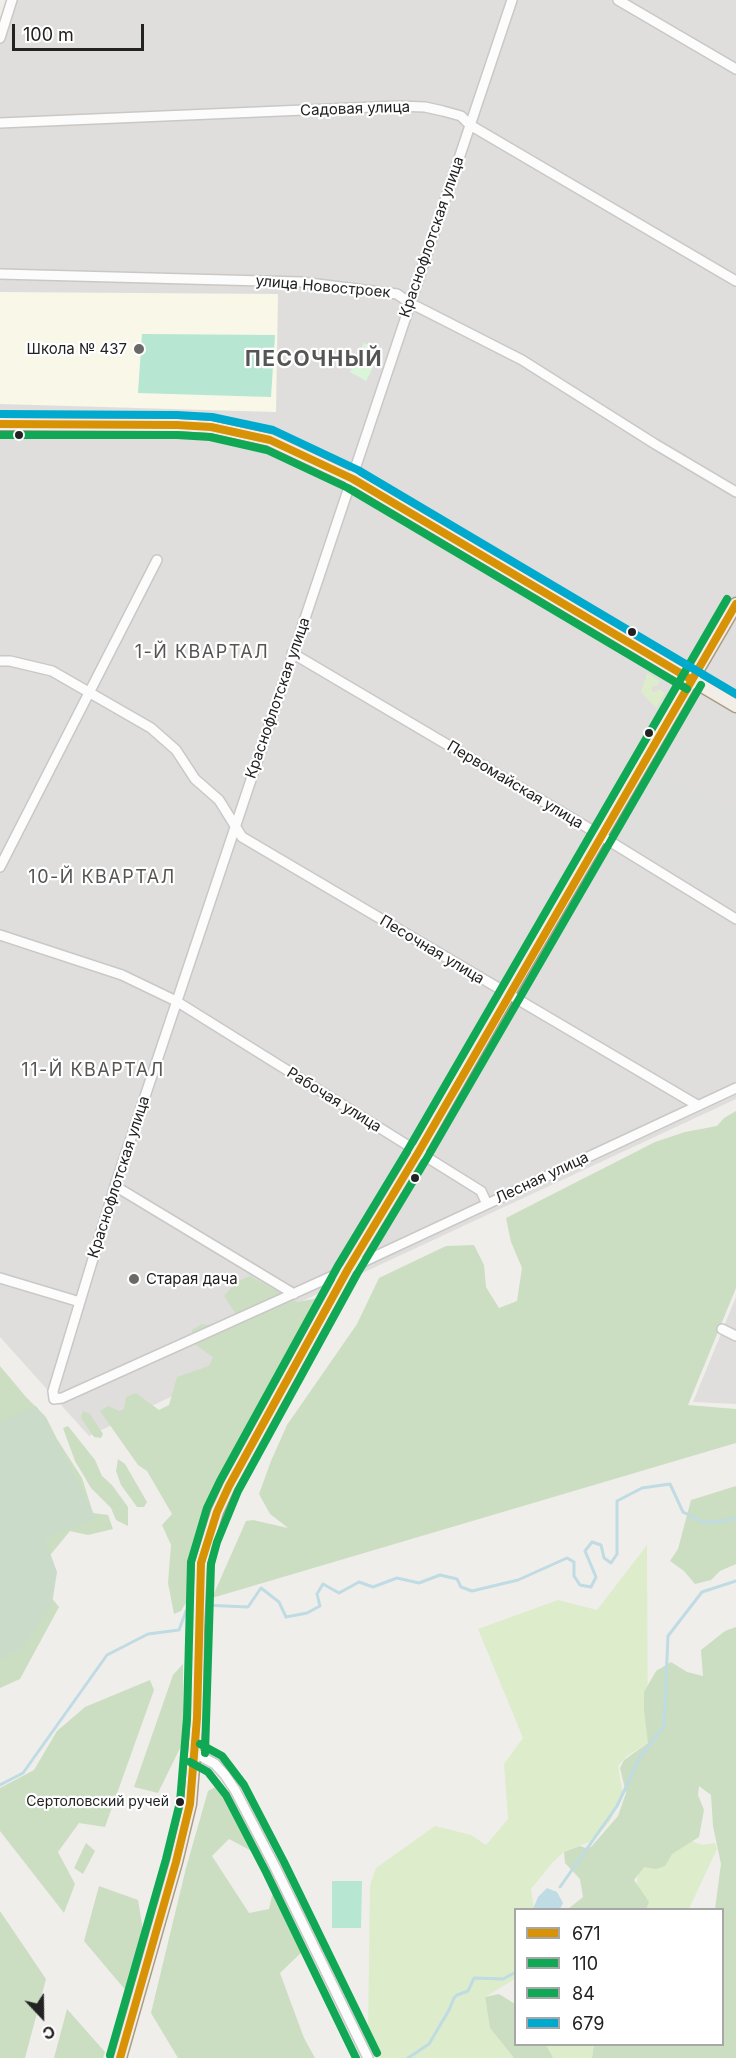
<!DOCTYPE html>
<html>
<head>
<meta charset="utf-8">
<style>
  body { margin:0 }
  #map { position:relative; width:736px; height:2058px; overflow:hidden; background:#f0eeeb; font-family:Inter,sans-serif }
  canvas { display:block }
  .legend { position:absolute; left:514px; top:1908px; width:210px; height:138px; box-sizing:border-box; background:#fff; border:2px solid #a7a7a7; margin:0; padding:8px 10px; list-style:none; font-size:18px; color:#222 }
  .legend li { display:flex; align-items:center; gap:12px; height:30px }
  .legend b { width:30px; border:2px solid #a7a7a7 }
  .north { position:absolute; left:12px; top:1986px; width:60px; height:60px; -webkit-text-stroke:4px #fff; paint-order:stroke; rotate:158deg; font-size:16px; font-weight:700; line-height:24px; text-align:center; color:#222 }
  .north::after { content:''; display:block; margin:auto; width:21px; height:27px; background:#222; clip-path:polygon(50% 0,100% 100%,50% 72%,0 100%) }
  .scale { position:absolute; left:12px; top:24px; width:132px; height:27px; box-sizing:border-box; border:3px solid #222; border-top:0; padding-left:8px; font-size:18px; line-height:21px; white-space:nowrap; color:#222; -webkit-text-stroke:4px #fff; paint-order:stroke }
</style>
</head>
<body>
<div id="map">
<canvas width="736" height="2058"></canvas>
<ul class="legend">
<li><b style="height:8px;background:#d79205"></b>671</li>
<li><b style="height:8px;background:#10a855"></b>110</li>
<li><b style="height:8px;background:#10a855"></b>84</li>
<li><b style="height:8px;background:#00a9ce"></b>679</li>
</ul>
<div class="north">С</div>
<div class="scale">100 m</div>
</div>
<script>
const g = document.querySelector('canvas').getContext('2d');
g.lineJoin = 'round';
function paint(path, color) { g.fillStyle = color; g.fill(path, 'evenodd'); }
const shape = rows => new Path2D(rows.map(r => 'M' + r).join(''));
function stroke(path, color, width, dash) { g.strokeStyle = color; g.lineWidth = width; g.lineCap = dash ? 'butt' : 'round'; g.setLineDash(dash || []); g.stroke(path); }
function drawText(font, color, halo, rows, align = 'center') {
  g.font = font + ' Inter,sans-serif'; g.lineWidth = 4.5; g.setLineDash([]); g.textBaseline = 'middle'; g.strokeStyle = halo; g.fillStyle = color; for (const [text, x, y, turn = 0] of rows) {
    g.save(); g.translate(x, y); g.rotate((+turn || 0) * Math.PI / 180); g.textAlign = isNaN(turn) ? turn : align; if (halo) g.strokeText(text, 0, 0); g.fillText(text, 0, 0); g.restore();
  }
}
paint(shape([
  [10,0,736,0,736,1099,225,1337,206,1380,89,1436,0,1337,0,42],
  [736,1297,736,1404,693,1402]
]), '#dfdedc');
paint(shape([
  [0,292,278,294,276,412,0,404]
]), '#f8f7e8');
paint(shape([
  [656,770,725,811,736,811,736,907,618,835]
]), '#dededc');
paint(shape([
  [647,673,660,681,657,686,652,686,652,691,656,692,658,689,665,693,656,708,641,692],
  [647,1545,648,1743,627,1756,618,1766,623,1795,610,1821,594,1840,564,1852,553,1862,531,1889,534,1909,516,1910,515,1979,485,1997,490,2028,514,2058,379,2058,368,2033,370,1885,376,1868,435,1826,471,1835,486,1845,508,1819,504,1764,523,1738,478,1629,558,1600,597,1610],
  [689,1840,702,1845,715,1843,717,1849,689,1909,584,1910,605,1882,637,1884,639,1857],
  [542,2045,594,2045,592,2058,546,2058]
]), '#ddeccb');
paint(shape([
  [736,1111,736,1288,688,1405,736,1409,736,1443,212,1598,246,1521,253,1520,288,1528,270,1514,259,1494,271,1461,287,1425,357,1324,379,1278,446,1246,474,1245,484,1265,486,1287,499,1308,517,1301,522,1268,511,1242,506,1218,655,1142,685,1132,717,1126,724,1118],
  [250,1276,297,1302,324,1297,235,1459,199,1546,187,1601,181,1611,174,1614,168,1583,171,1545,162,1525,172,1514,147,1471,138,1465,100,1411,108,1406,119,1411,124,1409,126,1397,136,1393,159,1410,169,1405,177,1377,209,1366,213,1357,193,1343,192,1330,202,1324,224,1328,237,1316,224,1296,236,1282],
  [0,1366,26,1397,46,1417,57,1439,82,1478,93,1513,108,1515,113,1529,88,1535,70,1531,47,1559,0,1563],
  [83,1411,90,1414,103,1434,101,1438,94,1437,81,1418],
  [68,1426,95,1460,102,1476,112,1485,128,1507,128,1526,116,1520,111,1508,91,1488,75,1461,63,1428],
  [118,1459,125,1464,147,1502,144,1507,137,1507,121,1485,116,1471],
  [736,1486,736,1564,720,1571,711,1580,695,1584,684,1571,670,1561,678,1549,691,1500],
  [32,1574,59,1607,20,1679,0,1688,0,1629],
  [736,1627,736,2058,592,2058,594,2045,722,2044,722,1910,715,1909,721,1864,713,1826,711,1795,699,1786,698,1795,704,1810,699,1837,672,1854,665,1866,656,1869,644,1867,634,1880,649,1902,646,1909,568,1909,583,1897,580,1879,565,1863,564,1852,580,1846,586,1848,591,1847,618,1816,626,1793,620,1768,624,1760,648,1743,644,1710,644,1692,656,1671,671,1662,687,1672,703,1676,701,1650,725,1631],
  [183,1664,183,1742,158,1793,134,1787,173,1675],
  [150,1680,154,1690,105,1827,79,1823,58,1852,75,1884,64,1913,0,1831,0,1788,34,1770,57,1731,85,1707],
  [217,1786,228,1793,261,1856,229,1839,212,1856,249,1913,269,1909,274,1887,304,1950,280,1973,304,2038,315,2058,178,2058,151,2013,186,1868,208,1791],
  [86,1843,95,1851,83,1874,74,1868],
  [99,1886,138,1900,143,1930,127,1992,84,1941],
  [0,1911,46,1979,25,2058,0,2058],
  [499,1994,515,2004,516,2044,546,2045,553,2058,514,2058,490,2028,485,1997],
  [67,2009,105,2052,103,2058,54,2058]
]), '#cbdec1');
paint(shape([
  [36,1406,45,1418,96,1518,45,1539,57,1572,52,1604,21,1649,0,1660,0,1423]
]), '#cadbca');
paint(shape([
  [364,343,381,352,366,381,350,372]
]), '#daf5da');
paint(shape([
  [142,334,275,335,271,397,138,393],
  [332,1881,362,1881,361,1928,332,1928]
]), '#b7e6d2');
paint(shape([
  [547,1888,557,1892,563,1903,560,1909,533,1909,538,1897]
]), '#bfdbe3');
paint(shape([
  [189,1591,207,1591,207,1630,189,1629]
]), '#dedddd');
stroke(shape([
  [203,1605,248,1607,261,1588,279,1602,286,1617,307,1613,320,1606,317,1594,323,1584,339,1593,359,1582,373,1587,397,1578,419,1583,440,1575,457,1579,461,1587,472,1591,518,1580,567,1558,574,1562,574,1576,580,1585,591,1587,596,1577,585,1551,592,1542,601,1545,604,1558,611,1563,617,1554,617,1501,642,1488,670,1484,683,1512,705,1523,736,1519],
  [0,1785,23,1773,107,1655,148,1634,179,1630,186,1611,194,1608],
  [560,1887,617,1806,640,1757,664,1726,668,1636,702,1592,736,1581],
  [408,2058,429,2044,449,2010,454,1998,457,1995,468,1991,474,1978,503,1979,516,1972]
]), '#bfdbe3', 3);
const minor = shape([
  [512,0,115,1186,53,1391,54,1399,62,1398,348,1269,736,1088],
  [618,0,736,69],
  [0,38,12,0],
  [0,123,397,106,425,107,443,111,461,116,470,125,736,281],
  [0,274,301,282,397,294,410,303,522,360,655,444,736,492],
  [292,653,580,823,736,919],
  [0,661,10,661,52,671,151,728,176,750,195,779,219,800,242,837,697,1105],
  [0,867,157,560],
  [0,935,122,975,176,1001,481,1191,487,1204],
  [115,1186,294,1294],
  [0,1278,80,1302],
  [722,1329,736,1336],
  [195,1753,215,1764,225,1775,235,1790,275,1867,368,2058]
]);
const major = shape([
  [0,424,177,425,211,427,270,440,353,479,736,706],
  [120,2058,176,1862,190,1804,197,1718,198,1629,201,1563,217,1512,229,1486,348,1269,418,1153,508,995,736,604]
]);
stroke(minor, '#c9c8c7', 12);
stroke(major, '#a79c86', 15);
stroke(minor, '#fdfcfc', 9);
stroke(major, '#f3ede7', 12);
stroke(shape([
  [0,424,177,425,211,427,270,440,353,479,692,680],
  [120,2058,176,1862,190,1804,197,1718,201,1563,217,1512,229,1486,348,1269,418,1153,736,604]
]), '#d79205', 8);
stroke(shape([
  [0,435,177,435,210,437,267,450,348,488,687,689],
  [205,1753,211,1564,217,1542,238,1491,357,1274,427,1158,701,685],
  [190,1762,208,1772,226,1795,266,1872,356,2058]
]), '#10a855', 8);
stroke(shape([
  [200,1744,222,1756,244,1785,284,1862,377,2053],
  [110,2055,166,1859,180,1802,187,1718,191,1562,207,1508,220,1481,339,1264,409,1148,727,599]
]), '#10a855', 8);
stroke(shape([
  [0,414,177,415,212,417,273,430,358,470,736,694]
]), '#00a9ce', 8);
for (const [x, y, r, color] of [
  [139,349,6,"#6a6968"],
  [19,435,5,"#222"],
  [632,632,5,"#222"],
  [649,733,5,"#222"],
  [415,1178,5,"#222"],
  [134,1279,6,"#6a6968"],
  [180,1802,5,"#222"]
]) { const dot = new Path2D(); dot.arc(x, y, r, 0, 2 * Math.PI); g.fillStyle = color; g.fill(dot); stroke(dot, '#fff', 2); }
drawText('14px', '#222', '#fff', [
  ["Сертоловский ручей",169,1802]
], 'right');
drawText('15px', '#222', '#fff', [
  ["Садовая улица",355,109,-2],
  ["Краснофлотская улица",432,237,-71],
  ["улица Новостроек",323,287,5],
  ["Краснофлотская улица",278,698,-71],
  ["Первомайская улица",515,785,31],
  ["Песочная улица",432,950,31],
  ["Рабочая улица",334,1100,32],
  ["Краснофлотская улица",119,1177,-72],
  ["Лесная улица",542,1178,-25]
]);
drawText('15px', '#222', '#fff', [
  ["Школа № 437",127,349],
  ["Старая дача",146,1279,"left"]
], 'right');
g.letterSpacing = '1.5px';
drawText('18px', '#555', '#fff', [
  ["1-Й КВАРТАЛ",202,653],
  ["10-Й КВАРТАЛ",102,878],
  ["11-Й КВАРТАЛ",93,1071]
]);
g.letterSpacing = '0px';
g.letterSpacing = '1.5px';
drawText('bold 21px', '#555', '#fff', [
  ["ПЕСОЧНЫЙ",314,360]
]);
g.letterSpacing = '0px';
</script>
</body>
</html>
